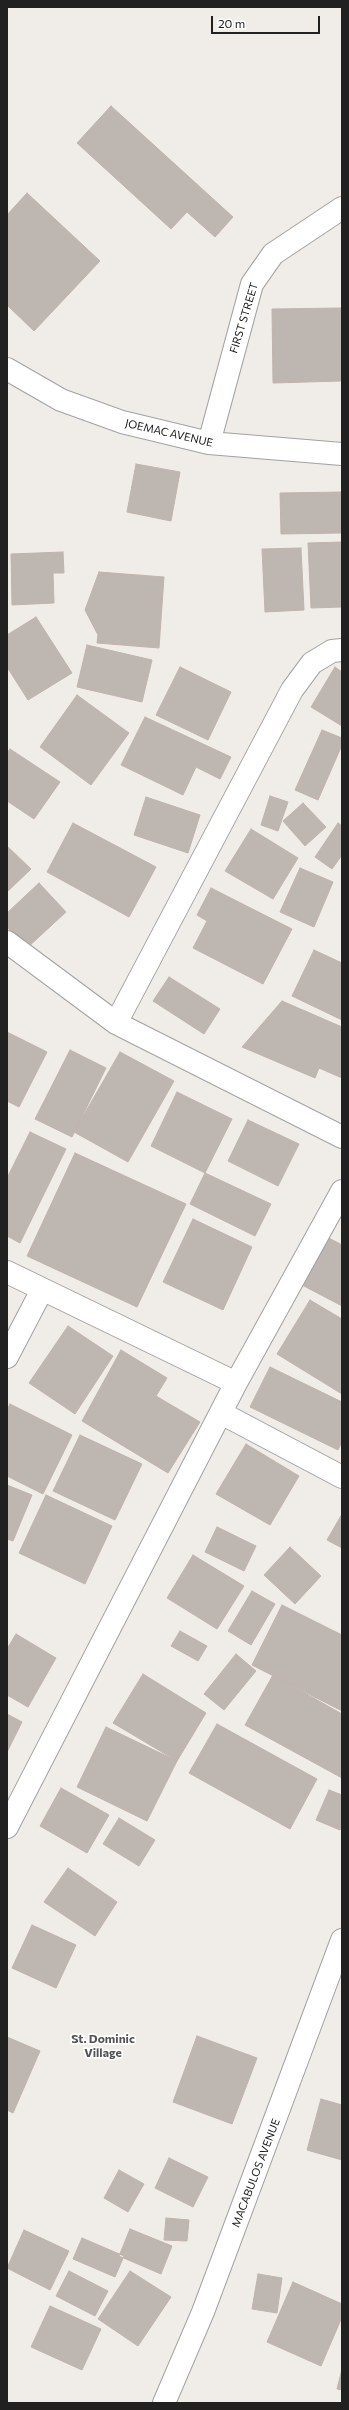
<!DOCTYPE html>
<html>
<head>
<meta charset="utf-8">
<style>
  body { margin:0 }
  #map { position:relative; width:349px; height:2410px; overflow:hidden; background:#f0ede8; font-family:Commissioner,sans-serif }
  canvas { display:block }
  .frame { position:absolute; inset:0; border:8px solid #212121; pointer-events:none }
  .scale { position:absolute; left:211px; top:16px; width:109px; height:18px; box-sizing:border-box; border:2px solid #212121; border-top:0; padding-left:5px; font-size:12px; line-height:14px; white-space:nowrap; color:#212121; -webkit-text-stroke:3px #fff; paint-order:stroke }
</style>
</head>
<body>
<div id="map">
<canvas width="349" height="2410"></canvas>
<div class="frame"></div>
<div class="scale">20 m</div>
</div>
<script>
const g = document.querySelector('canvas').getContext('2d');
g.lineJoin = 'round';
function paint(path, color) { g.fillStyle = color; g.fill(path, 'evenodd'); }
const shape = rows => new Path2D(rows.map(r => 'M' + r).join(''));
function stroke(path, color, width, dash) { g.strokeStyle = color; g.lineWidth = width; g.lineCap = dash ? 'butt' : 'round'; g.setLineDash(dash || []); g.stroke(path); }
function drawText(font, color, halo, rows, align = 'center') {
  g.font = font + ' Commissioner,sans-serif'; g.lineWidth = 3.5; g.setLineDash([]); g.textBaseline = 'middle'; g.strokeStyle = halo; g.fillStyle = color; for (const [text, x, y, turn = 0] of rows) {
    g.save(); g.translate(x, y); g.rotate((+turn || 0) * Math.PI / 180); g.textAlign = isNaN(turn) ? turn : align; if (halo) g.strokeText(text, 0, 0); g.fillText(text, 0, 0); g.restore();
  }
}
const building = shape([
  [111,106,233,217,215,237,187,212,171,229,77,143,111,106],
  [27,193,100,261,34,331,7,305,7,215,27,193],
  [342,308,341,381,273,383,272,309,342,308],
  [136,464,180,472,171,521,127,512,136,464],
  [342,492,342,533,281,534,280,493,342,492],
  [342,542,342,607,311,608,308,543,342,542],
  [301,548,304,610,265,612,262,549,301,548],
  [63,552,64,573,53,573,54,603,12,605,11,554,63,552],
  [99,572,164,577,159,648,97,643,98,635,85,610,99,572],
  [36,617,72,673,28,700,7,667,7,635,36,617],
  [87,645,152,660,142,702,77,687,87,645],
  [180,667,231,692,208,740,156,715,180,667],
  [335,667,342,672,342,726,311,707,335,667],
  [77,695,129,733,91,785,40,747,77,695],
  [145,717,231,757,220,779,196,767,183,795,121,765,145,717],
  [322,730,342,738,342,745,318,800,295,790,322,730],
  [10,749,60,782,34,819,7,801,7,753,10,749],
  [270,796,288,802,278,831,261,825,270,796],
  [146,797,200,815,188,853,134,835,146,797],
  [303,803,326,827,305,846,283,821,303,803],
  [73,823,156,867,129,917,47,872,73,823],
  [338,823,342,826,342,855,332,869,315,857,338,823],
  [251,829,298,858,273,899,225,871,251,829],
  [7,846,31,869,7,892,7,846],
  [300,868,333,882,314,927,280,912,300,868],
  [39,883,66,912,27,948,7,927,7,913,39,883],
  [211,888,292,929,263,984,193,948,207,921,197,915,211,888],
  [314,950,342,963,342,1020,292,996,314,950],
  [169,977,220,1009,204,1034,153,1001,169,977],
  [282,1001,342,1027,342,1078,319,1068,315,1078,242,1047,282,1001],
  [7,1032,47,1052,19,1107,7,1101,7,1032],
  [70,1050,106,1068,72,1137,35,1119,70,1050],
  [120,1052,174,1081,128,1162,74,1132,120,1052],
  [177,1092,232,1119,205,1173,151,1146,177,1092],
  [248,1120,299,1144,278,1186,228,1161,248,1120],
  [30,1132,66,1149,20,1243,7,1236,7,1178,30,1132],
  [75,1153,186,1204,137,1307,27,1256,75,1153],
  [205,1173,271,1204,255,1236,190,1204,205,1173],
  [193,1219,252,1247,223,1310,163,1282,193,1219],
  [327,1237,342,1245,342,1306,302,1285,327,1237],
  [310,1300,342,1319,342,1394,277,1354,310,1300],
  [68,1326,113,1356,75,1414,29,1383,68,1326],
  [121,1350,167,1378,156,1396,200,1422,168,1473,82,1421,121,1350],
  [270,1367,342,1402,342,1442,338,1450,250,1407,270,1367],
  [10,1404,72,1435,43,1494,7,1476,7,1410,10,1404],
  [80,1435,142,1464,115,1520,53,1491,80,1435],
  [246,1444,299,1476,270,1525,216,1494,246,1444],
  [7,1485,32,1495,13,1541,7,1539,7,1485],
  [46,1495,112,1526,85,1584,19,1553,46,1495],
  [342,1514,342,1548,327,1540,342,1514],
  [217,1527,256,1546,244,1571,205,1552,217,1527],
  [290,1547,321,1576,295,1604,264,1575,290,1547],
  [193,1555,244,1586,217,1629,167,1598,193,1555],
  [252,1591,275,1604,251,1645,228,1631,252,1591],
  [282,1605,342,1635,342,1711,252,1665,282,1605],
  [180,1631,207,1646,198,1661,171,1646,180,1631],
  [16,1634,56,1658,28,1707,7,1695,7,1649,16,1634],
  [236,1654,256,1671,224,1710,204,1694,236,1654],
  [143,1674,206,1713,177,1761,113,1723,143,1674],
  [273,1675,342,1714,342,1778,245,1725,273,1675],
  [7,1714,22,1722,7,1752,7,1714],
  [217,1724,317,1779,290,1829,189,1773,217,1724],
  [106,1727,177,1761,147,1821,77,1787,106,1727],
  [61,1788,109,1815,87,1853,40,1826,61,1788],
  [329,1790,342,1795,342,1825,340,1830,316,1820,329,1790],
  [119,1818,155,1840,139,1866,103,1844,119,1818],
  [68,1868,117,1902,95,1936,44,1902,68,1868],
  [32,1925,76,1945,56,1988,12,1968,32,1925],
  [197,2036,257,2058,232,2124,173,2102,197,2036],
  [7,2037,40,2051,13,2113,7,2110,7,2037],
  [321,2099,342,2105,342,2160,307,2150,321,2099],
  [169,2158,208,2177,193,2207,155,2188,169,2158],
  [119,2170,144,2184,128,2212,104,2198,119,2170],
  [166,2218,189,2220,187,2241,164,2240,166,2218],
  [130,2229,172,2246,161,2274,119,2256,130,2229],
  [24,2230,69,2251,50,2290,7,2268,24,2230],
  [82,2238,124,2256,115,2277,73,2259,82,2238],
  [69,2271,108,2291,95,2316,56,2296,69,2271],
  [130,2271,171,2297,138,2346,98,2319,130,2271],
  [258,2274,282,2278,277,2313,252,2309,258,2274],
  [293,2282,342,2304,342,2317,321,2366,267,2342,293,2282],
  [50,2306,101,2329,82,2370,31,2347,50,2306],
  [342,2369,342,2390,337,2389,342,2369]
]);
paint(building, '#beb6b1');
stroke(building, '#c1b3ab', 1);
const minor = shape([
  [7,369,61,400,122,422,209,443,342,454],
  [209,443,252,284,273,254,342,208],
  [7,942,116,1023,342,1137],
  [116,1023,292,690,312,663,332,651,342,650],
  [7,1272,236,1383],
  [7,1357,42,1290],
  [221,1413,342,1477],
  [7,1827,236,1383,342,1191],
  [164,2403,203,2312,342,1940]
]);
stroke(minor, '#a2a2a2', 24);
stroke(minor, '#fff', 22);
drawText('11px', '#212121', '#fff', [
  ["FIRST STREET",244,318,-73],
  ["JOEMAC AVENUE",169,433,13],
  ["MACABULOS AVENUE",256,2173,-69]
]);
drawText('bold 12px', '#545454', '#fff', [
  ["St. Dominic",103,2039],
  ["Village",103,2053]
]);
</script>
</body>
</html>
